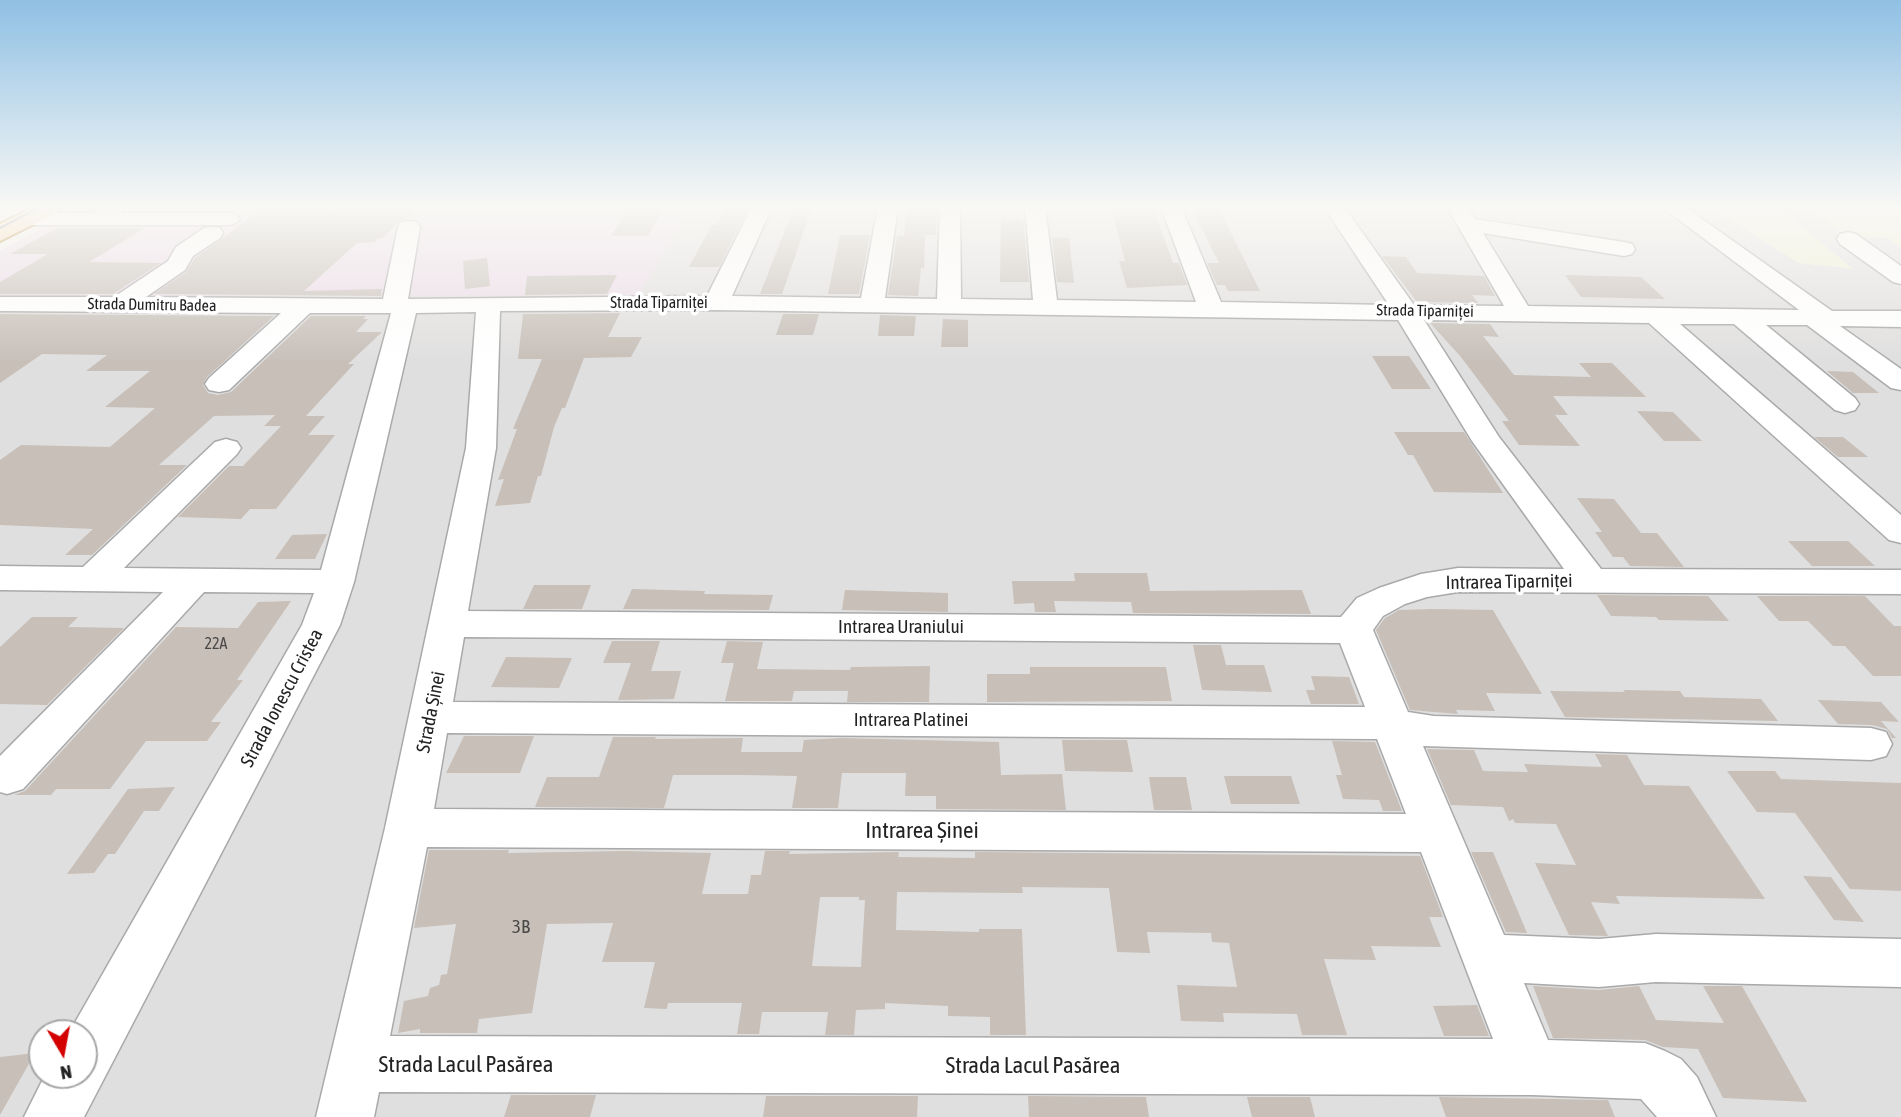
<!DOCTYPE html>
<html>
<head>
<meta charset="utf-8">
<style>
  body { margin:0 }
  #map { position:relative; width:1901px; height:1117px; overflow:hidden; background:#f2efe9; font-family:"Asap Condensed",sans-serif }
  canvas { display:block }
  .north { position:absolute; left:28px; top:1019px; width:70px; height:70px; box-sizing:border-box; background:#fff; border:2px solid #a7a7a7; border-radius:50%; rotate:170deg; font-size:19px; font-weight:700; line-height:28px; text-align:center; color:#222 }
  .north::after { content:''; display:block; margin:auto; width:24px; height:32px; background:#d40000; clip-path:polygon(50% 0,100% 100%,50% 72%,0 100%) }
</style>
</head>
<body>
<div id="map">
<canvas width="1901" height="1117"></canvas>
<div class="north">N</div>
</div>
<script>
const g = document.querySelector('canvas').getContext('2d');
g.lineJoin = 'round';
function paint(path, color) { g.fillStyle = color; g.fill(path, 'evenodd'); }
const shape = rows => new Path2D(rows.map(r => 'M' + r).join(''));
function stroke(path, color, width, dash) { g.strokeStyle = color; g.lineWidth = width; g.lineCap = dash ? 'butt' : 'round'; g.setLineDash(dash || []); g.stroke(path); }
function drawText(font, color, halo, rows, align = 'center') {
  g.font = font + ' "Asap Condensed",sans-serif'; g.lineWidth = 7; g.setLineDash([]); g.textBaseline = 'middle'; g.strokeStyle = halo; g.fillStyle = color; for (const [text, x, y, turn = 0] of rows) {
    g.save(); g.translate(x, y); g.rotate((+turn || 0) * Math.PI / 180); g.textAlign = isNaN(turn) ? turn : align; if (halo) g.strokeText(text, 0, 0); g.fillText(text, 0, 0); g.restore();
  }
}
paint(shape([
  [691,207,1710,207,1799,263,1851,268,1779,209,1811,210,1847,236,1887,238,1901,247,1901,1117,0,1117,0,295,638,295],
  [42,1033,84,1033,84,1075,42,1075]
]), '#e0dfdf');
paint(shape([
  [80,207,691,207,639,295,0,295,0,251]
]), '#ebdbe8');
paint(shape([
  [1710,207,1901,207,1901,247,1887,238,1847,236,1811,210,1781,209,1853,269,1799,263]
]), '#eef0d5');
paint(shape([
  [265,207,308,207,296,216,374,207,419,207,405,219,399,221,383,238,378,238,375,242,357,243,304,291,382,289,381,296,154,294,186,272,195,258],
  [726,207,749,207,719,267,689,267,712,225,717,225],
  [794,207,812,207,782,294,760,294],
  [1111,207,1153,207,1173,263,1179,263,1187,285,1127,288,1119,261,1125,261],
  [1191,207,1218,207,1260,291,1228,291,1225,285,1217,285,1207,263,1219,263],
  [629,208,664,208,648,236,611,236],
  [907,208,937,209,936,235,925,235,924,268,921,268,918,296,888,295,897,236,904,236],
  [1001,219,1023,220,1029,282,1000,282],
  [57,228,145,228,89,262,161,263,113,294,0,294,0,282,48,254,10,254],
  [840,235,870,235,859,294,828,294],
  [1052,237,1069,238,1074,283,1057,282],
  [1382,256,1406,257,1417,273,1484,276,1495,296,1472,295,1478,303,1417,302],
  [487,258,490,286,465,289,463,261],
  [617,275,607,294,525,295,527,276],
  [1565,275,1641,277,1665,299,1581,297],
  [620,313,608,337,642,337,631,357,584,358,565,408,562,408,554,427,541,476,538,476,530,503,495,506,504,479,498,480,517,429,513,429,542,359,518,359,523,314],
  [0,314,274,316,207,377,203,385,208,393,218,395,231,392,311,316,366,316,363,319,368,319,356,332,382,332,348,364,354,364,306,416,325,416,308,435,335,435,276,509,250,509,241,519,178,517,229,466,243,466,281,426,264,426,275,415,214,416,159,465,187,465,92,555,65,555,93,529,0,525,0,460,21,445,110,447,155,408,105,407,150,371,86,371,107,355,42,354,0,383],
  [783,314,819,314,813,335,776,335],
  [880,315,916,316,914,336,878,336],
  [943,319,968,320,968,347,941,347],
  [1430,323,1490,324,1499,337,1483,336,1514,375,1591,377,1579,363,1612,363,1646,397,1553,396,1568,415,1555,415,1580,446,1519,445,1502,421,1509,421,1461,357],
  [1372,356,1409,356,1431,389,1392,389],
  [1827,371,1853,372,1879,393,1853,393],
  [1637,411,1673,412,1702,441,1664,441],
  [1394,432,1464,432,1503,493,1434,492,1413,455,1408,455],
  [1814,437,1843,437,1868,457,1838,457],
  [1577,498,1614,499,1641,533,1657,533,1684,567,1630,566,1623,557,1613,557,1595,532,1602,532],
  [327,534,315,559,275,559,292,535],
  [1788,541,1848,541,1875,566,1812,566],
  [1074,573,1147,573,1150,591,1302,590,1311,614,1133,613,1131,602,1054,601,1056,612,1035,612,1034,603,1014,604,1012,581,1075,581],
  [534,585,591,585,582,609,523,609],
  [632,589,705,591,704,594,773,595,769,610,623,609],
  [845,590,948,593,948,612,842,610],
  [1597,595,1708,596,1729,621,1659,620,1656,617,1611,616],
  [1757,596,1865,596,1894,626,1901,626,1901,676,1873,676,1845,646,1833,646,1808,621,1779,621],
  [291,601,237,680,243,680,211,722,221,722,207,741,146,741,110,789,56,789,51,795,14,795,25,791,176,627,238,628,258,602],
  [1434,609,1493,610,1542,694,1486,693,1495,711,1456,710,1458,714,1410,710,1376,630,1385,618,1399,610],
  [32,617,78,617,68,627,124,628,47,705,0,704,0,647],
  [612,641,660,641,651,671,681,671,674,699,618,700,631,663,603,663],
  [727,641,763,642,757,669,850,670,851,667,930,666,929,702,847,702,848,691,794,691,792,701,725,701,734,663,721,663],
  [1193,645,1221,645,1226,665,1264,665,1272,692,1202,690],
  [506,657,572,658,559,688,491,687],
  [1030,667,1166,667,1172,701,987,702,987,674,1030,674],
  [1311,676,1349,677,1359,704,1311,704,1306,690,1315,690],
  [1623,690,1680,691,1684,697,1761,699,1778,721,1565,717,1550,691,1625,692],
  [1818,700,1881,702,1899,722,1881,721,1896,738,1892,738,1887,729,1872,725,1838,724],
  [464,736,534,736,520,773,446,773],
  [613,737,656,737,655,739,743,738,741,752,802,752,804,740,842,738,999,742,1001,775,1062,774,1066,810,936,809,936,796,905,796,906,773,842,773,838,808,792,808,797,776,744,775,673,775,664,808,535,807,547,777,599,777],
  [1062,740,1127,740,1133,772,1065,771],
  [1332,741,1375,742,1402,811,1383,811,1379,800,1343,799,1336,775,1342,775],
  [1427,749,1474,750,1483,771,1528,772,1524,764,1602,767,1595,754,1627,755,1644,785,1689,786,1765,899,1616,896,1620,904,1591,902,1608,936,1569,935,1535,863,1576,865,1556,824,1515,823,1513,819,1509,821,1503,807,1451,805],
  [1727,771,1775,771,1781,779,1901,783,1901,891,1850,889,1795,813,1757,812],
  [1224,776,1291,776,1300,804,1231,804],
  [1149,777,1186,777,1192,810,1154,810],
  [175,787,159,811,144,811,115,854,108,854,94,873,67,874,128,789],
  [429,850,509,850,508,853,624,851,711,853,702,894,748,894,751,875,761,875,765,851,790,851,789,854,899,852,898,857,975,858,975,852,1420,856,1443,917,1429,917,1441,947,1371,946,1376,960,1324,959,1347,1035,1302,1035,1297,1014,1223,1013,1224,1022,1181,1021,1177,985,1237,987,1229,943,1212,942,1211,933,1147,932,1150,953,1117,952,1109,888,1022,887,1023,893,897,892,896,930,979,932,979,929,1022,929,1026,1035,990,1035,990,1017,948,1016,948,1006,885,1003,885,1009,856,1010,854,1035,825,1035,828,1012,762,1012,759,1034,737,1034,742,1003,668,1003,667,1009,644,1008,655,962,602,962,613,923,547,924,532,1013,479,1019,477,1033,420,1033,420,1029,398,1033,404,1001,428,996,430,988,439,985,441,975,447,974,456,924,414,928],
  [820,897,859,897,859,900,865,900,861,967,812,966],
  [1471,852,1493,852,1527,933,1506,932],
  [1803,876,1831,877,1864,922,1834,920],
  [1533,986,1599,990,1639,986,1656,1020,1724,1023,1703,986,1742,986,1807,1102,1723,1098,1698,1049,1663,1047,1645,1040,1553,1038],
  [1477,1005,1489,1036,1444,1036,1433,1006],
  [35,1053,0,1115,0,1057],
  [511,1095,596,1095,590,1117,504,1117],
  [766,1096,918,1096,917,1117,763,1117],
  [1028,1096,1146,1097,1149,1117,1029,1117],
  [1247,1097,1310,1097,1315,1117,1252,1117],
  [1439,1097,1608,1100,1615,1117,1446,1117]
]), '#c7bfb8');
const minor = shape([
  [102,207,126,207,121,213,229,213,236,215,240,219,236,223,229,225,28,225,21,223,17,219,21,215,28,213,93,213,102,207],
  [752,207,772,207,732,296,861,298,878,207,898,207,885,298,937,299,940,207,960,207,961,299,1033,300,1025,207,1045,207,1057,300,1196,302,1161,207,1181,207,1221,302,1389,305,1324,207,1344,207,1414,305,1504,306,1449,210,1451,207,1467,207,1475,219,1624,242,1632,244,1635,249,1632,254,1624,256,1483,233,1528,306,1799,310,1662,207,1685,207,1832,311,1901,311,1901,327,1840,326,1901,369,1901,390,1891,388,1807,325,1766,325,1855,398,1859,404,1855,410,1845,413,1835,410,1734,324,1680,324,1901,515,1901,543,1889,540,1649,323,1424,320,1499,437,1601,569,1901,570,1901,594,1458,592,1427,597,1405,604,1383,616,1373,630,1408,712,1434,716,1871,728,1886,732,1892,744,1886,756,1871,760,1423,746,1504,935,1599,939,1656,934,1901,939,1901,987,1656,982,1599,987,1524,983,1548,1040,1645,1043,1665,1051,1681,1059,1697,1077,1716,1117,1657,1117,1641,1099,1532,1095,379,1092,374,1117,316,1117,385,828,466,448,476,312,416,313,354,582,340,625,84,1117,24,1117,45,1075,84,1075,84,1033,69,1033,302,625,314,593,204,592,23,789,7,794,0,792,0,756,163,592,0,590,0,566,83,567,215,442,226,439,237,442,241,448,237,454,124,568,321,570,391,313,310,313,229,390,219,392,209,390,205,384,209,378,281,313,0,311,0,297,114,297,168,261,176,247,204,228,212,227,220,228,223,233,220,238,193,256,185,270,146,297,383,299,398,227,401,222,409,221,417,222,420,227,408,299,707,296,752,207],
  [716,310,1398,320,1472,441,1564,569,1458,568,1421,574,1379,588,1357,598,1341,617,468,611,496,448,500,311,716,310],
  [464,637,1340,643,1365,707,453,702,464,637],
  [447,733,1373,739,1377,739,1406,814,434,809,447,733],
  [427,847,1421,852,1493,1039,390,1036,427,847],
  [1848,232,1856,234,1901,266,1901,284,1893,282,1840,244,1837,239,1840,234,1848,232]
]);
const major = shape([
  [34,207,61,207,58,212,0,241,0,224,34,207]
]);
stroke(minor, '#a9a9a9', 3);
stroke(major, '#a06b00', 4);
paint(minor, '#fff');
paint(major, '#fcd6a4');
stroke(shape([
  [0,228,40,207]
]), '#707070', 2);
const sky = g.createLinearGradient(0, 0, 0, 363);
sky.addColorStop(0, '#8fc0e4');
sky.addColorStop(0.57, '#f9f8f5');
sky.addColorStop(1, '#f9f8f500');
g.fillStyle = sky;
g.fillRect(0, 0, 1901, 363);
drawText('16px', '#222', '#fff', [
  ["Strada Tiparniței",659,303],
  ["Strada Dumitru Badea",152,305,1],
  ["Strada Tiparniței",1425,311,1]
]);
drawText('16px', '#4b4948', null, [
  ["22A",216,644]
]);
drawText('19px', '#222', '#fff', [
  ["Intrarea Tiparniței",1509,582,-1],
  ["Intrarea Uraniului",901,627],
  ["Strada Ionescu Cristea",282,698,-62],
  ["Strada Șinei",431,712,-79],
  ["Intrarea Platinei",911,720]
]);
drawText('19px', '#4b4948', null, [
  ["3B",521,927]
]);
drawText('23px', '#222', '#fff', [
  ["Intrarea Șinei",922,831],
  ["Strada Lacul Pasărea",466,1065],
  ["Strada Lacul Pasărea",1033,1066]
]);
</script>
</body>
</html>
